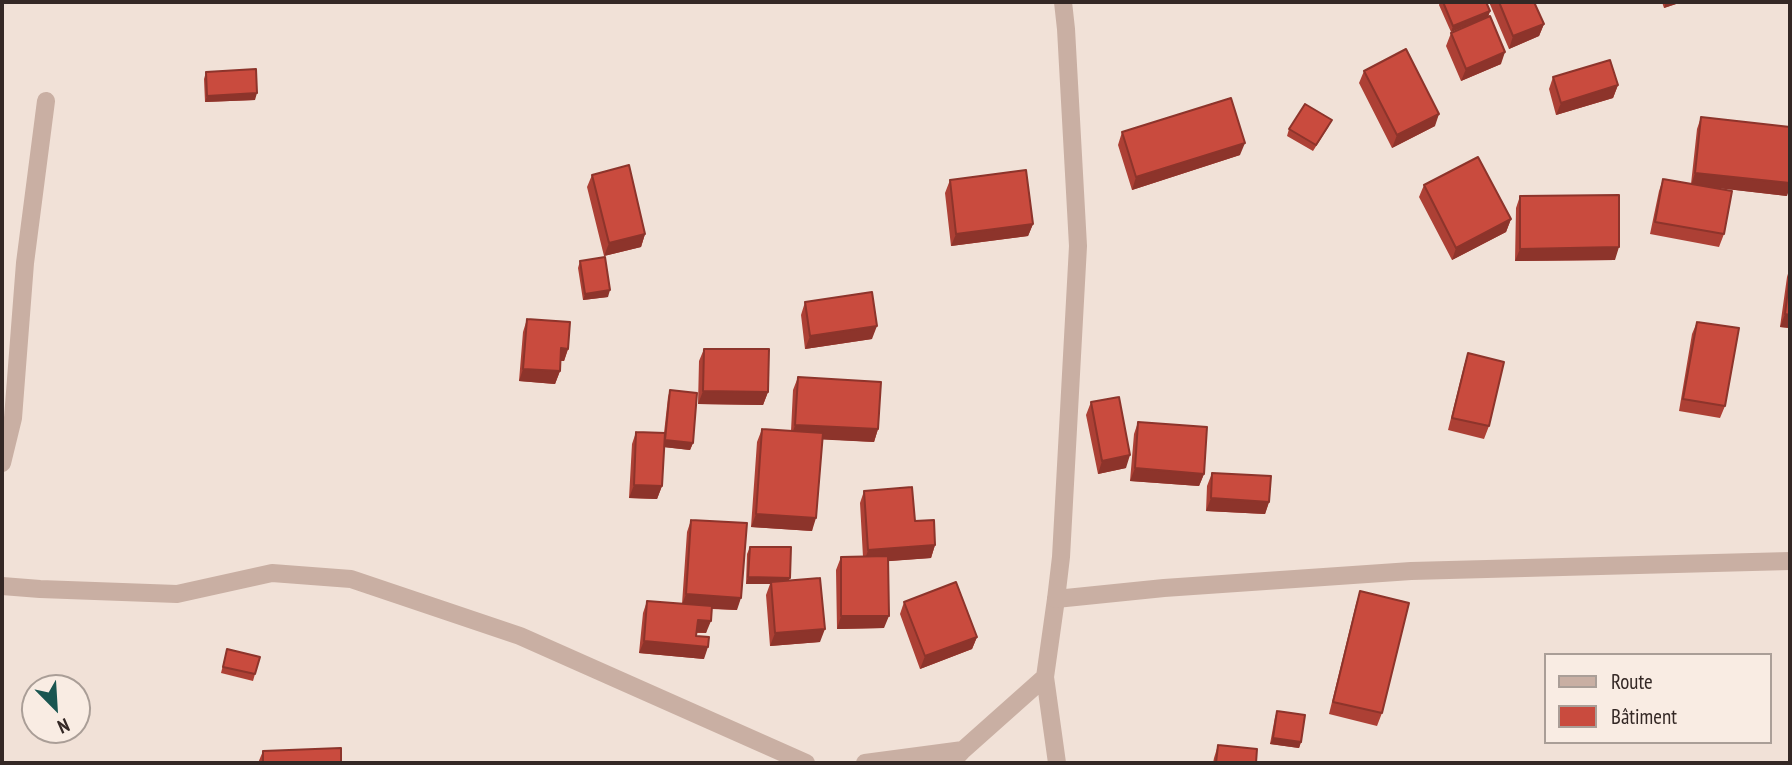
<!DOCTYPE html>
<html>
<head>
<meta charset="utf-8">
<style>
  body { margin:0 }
  #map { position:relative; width:1792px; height:765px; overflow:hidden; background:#f1e1d7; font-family:"PT Sans Narrow",sans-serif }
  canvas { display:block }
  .frame { position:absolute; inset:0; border:4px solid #342825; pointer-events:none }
  .legend { position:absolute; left:1544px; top:653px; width:228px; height:91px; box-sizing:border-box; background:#f9ece3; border:2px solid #aa9e97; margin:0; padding:9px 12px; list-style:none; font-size:21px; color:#342825 }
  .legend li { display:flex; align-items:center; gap:14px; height:35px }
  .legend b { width:35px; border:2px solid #aa9e97 }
  .north { position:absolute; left:21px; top:674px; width:70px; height:70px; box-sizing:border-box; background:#f9ece3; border:2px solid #aa9e97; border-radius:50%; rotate:156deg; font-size:19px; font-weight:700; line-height:28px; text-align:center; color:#342825 }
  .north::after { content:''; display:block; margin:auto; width:24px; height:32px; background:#1a5651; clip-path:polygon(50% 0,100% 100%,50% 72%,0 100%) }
</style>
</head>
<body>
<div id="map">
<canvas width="1792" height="765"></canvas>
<div class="frame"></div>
<ul class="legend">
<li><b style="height:9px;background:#c9afa3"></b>Route</li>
<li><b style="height:19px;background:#c94b3e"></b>Bâtiment</li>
</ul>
<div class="north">N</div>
</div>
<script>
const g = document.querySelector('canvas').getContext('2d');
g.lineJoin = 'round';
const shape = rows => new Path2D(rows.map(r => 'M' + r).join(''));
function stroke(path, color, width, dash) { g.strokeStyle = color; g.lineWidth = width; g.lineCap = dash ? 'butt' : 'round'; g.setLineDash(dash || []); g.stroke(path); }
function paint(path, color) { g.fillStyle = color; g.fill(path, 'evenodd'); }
stroke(shape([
  [2,463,13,418,25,263,46,101],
  [2,586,40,589,177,594,272,573,351,579,520,636,806,763],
  [1056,599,1045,677,1057,763],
  [865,763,963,750],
  [951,763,963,750,1045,677]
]), '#c9afa3', 18);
stroke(shape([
  [1063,2,1066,29,1078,246,1061,557,1056,599,1164,588,1411,571,1790,561]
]), '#c9afa3', 18);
paint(shape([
  [1440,2,1486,2,1490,11,1488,17,1451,32,1439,5],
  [1489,2,1534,2,1544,24,1539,36,1509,49],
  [1662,2,1682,2,1664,8],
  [1451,33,1501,64,1461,81,1446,46],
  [1364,71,1435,126,1392,148,1359,83],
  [206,72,255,100,205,102,204,79],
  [1553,77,1618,85,1613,98,1556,115,1549,89],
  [1701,117,1787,196,1710,187,1724,234,1719,247,1650,234,1659,191,1663,179,1691,184,1697,129],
  [1329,126,1313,151,1287,136,1289,129],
  [1122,132,1240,155,1132,190,1118,145],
  [592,175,645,234,641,247,604,256,587,187],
  [950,180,1033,224,1028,236,951,246,945,193],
  [1424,185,1511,219,1506,232,1452,260,1419,197],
  [1520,196,1615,260,1515,261,1516,208],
  [580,261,608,297,583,300,578,268],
  [1790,267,1790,328,1780,327,1787,277],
  [805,302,872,339,805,349,801,315],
  [527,319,568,349,564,361,560,361,560,371,555,384,519,381,523,332],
  [1697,322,1725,406,1720,418,1679,411,1692,334],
  [704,349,768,392,763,405,698,404,699,361],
  [1468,353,1489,426,1484,439,1448,430,1464,366],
  [798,377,878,429,874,442,822,439,812,531,751,527,757,442,762,429,791,431,793,390],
  [670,390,693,443,690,450,664,447,662,486,657,499,629,498,632,444,636,432,664,433,668,397],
  [1091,402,1126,468,1098,474,1086,415],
  [1138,422,1204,474,1199,486,1130,481,1134,434],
  [1212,473,1269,502,1265,514,1206,511,1207,486],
  [864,491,915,521,935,545,931,558,888,561,884,628,837,629,836,570,841,557,863,557,860,503],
  [691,520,737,610,712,609,706,633,697,633,696,636,704,659,639,653,643,613,647,601,682,604,687,532],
  [750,547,789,581,820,642,770,646,766,595,770,584,746,584,747,554],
  [1360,591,1382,713,1377,726,1329,714,1356,604],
  [904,602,977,637,972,649,920,669,900,614],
  [227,649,255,674,253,681,221,673],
  [1277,711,1301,742,1299,748,1270,744,1275,717],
  [1218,745,1256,763,1213,763,1214,758],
  [263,751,341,763,258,763]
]), '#ad4035');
paint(shape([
  [1666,2,1682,2,1664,8],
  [1490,11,1488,17,1451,32,1453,26],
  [1544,24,1539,36,1509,49,1513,36],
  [1505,52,1501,64,1461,81,1466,69],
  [1618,85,1613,98,1556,115,1561,103],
  [257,93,255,100,205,102,207,96],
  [1439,114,1435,126,1392,148,1397,135],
  [1245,143,1240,155,1132,190,1136,177],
  [1695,173,1790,183,1790,187,1787,196,1691,185],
  [1511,219,1506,232,1452,260,1456,248],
  [1033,224,1028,236,951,246,956,234],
  [645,234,641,247,604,256,609,243],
  [1619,247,1615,260,1515,261,1520,249],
  [610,290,608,297,583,300,585,294],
  [1785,314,1790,315,1790,328,1780,327],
  [877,326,872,339,805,349,810,336],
  [561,348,568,349,564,361,557,360],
  [523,369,560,371,555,384,519,381],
  [703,391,768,392,763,405,698,404],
  [795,425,878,429,874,442,791,438],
  [665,440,693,443,690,450,663,447],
  [1130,455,1126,468,1098,474,1102,461],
  [1135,468,1204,474,1199,486,1130,481],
  [634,485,662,486,657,499,629,498],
  [1211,498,1269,502,1265,514,1206,511],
  [756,514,816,518,812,531,751,527],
  [935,545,931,558,864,563,868,550],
  [748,577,790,578,787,585,771,582,770,584,746,584],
  [686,594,741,598,737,610,681,607],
  [841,616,889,616,884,628,837,629],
  [698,620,711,621,706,633,694,632],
  [825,629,820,642,770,646,775,633],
  [977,637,972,649,920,669,925,656],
  [644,641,708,647,704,659,639,653],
  [1273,738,1301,742,1299,748,1270,744]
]), '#8d342b');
const building = shape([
  [1443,2,1486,2,1490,11,1453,26,1443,2],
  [1499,2,1534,2,1544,24,1513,36,1499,2],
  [1490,16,1505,52,1466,69,1451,33,1490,16],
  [1406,49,1439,114,1397,135,1364,71,1406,49],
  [1610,60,1618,85,1561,103,1553,77,1610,60],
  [256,69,257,93,207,96,206,72,256,69],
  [1231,98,1245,143,1136,177,1122,132,1231,98],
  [1305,104,1332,120,1316,145,1289,129,1305,104],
  [1701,117,1790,127,1790,183,1695,173,1701,117],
  [1478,157,1511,219,1456,248,1424,185,1478,157],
  [629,165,645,234,609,243,592,175,629,165],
  [1026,170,1033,224,956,234,950,180,1026,170],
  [1663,179,1732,191,1724,234,1655,222,1663,179],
  [1619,195,1619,247,1520,249,1520,196,1619,195],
  [605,257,610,290,585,294,580,261,605,257],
  [1790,273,1790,315,1785,314,1790,273],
  [872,292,877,326,810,336,805,302,872,292],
  [527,319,570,322,568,349,561,348,560,371,523,369,527,319],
  [1697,322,1739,328,1725,406,1683,399,1697,322],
  [704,349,769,349,768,392,703,391,704,349],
  [1468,353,1504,362,1489,426,1452,418,1468,353],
  [798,377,881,382,878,429,795,425,798,377],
  [670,390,697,393,693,443,665,440,670,390],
  [1119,397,1130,455,1102,461,1091,402,1119,397],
  [1138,422,1207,427,1204,474,1135,468,1138,422],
  [762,429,823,433,816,518,756,514,762,429],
  [636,432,665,433,662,486,634,485,636,432],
  [1212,473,1271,476,1269,502,1211,498,1212,473],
  [912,487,915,521,934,520,935,545,868,550,864,491,912,487],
  [691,520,747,523,741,598,686,594,691,520],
  [750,547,791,547,790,578,748,577,750,547],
  [888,556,889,616,841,616,841,557,888,556],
  [820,578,825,629,775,633,771,582,820,578],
  [956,582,977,637,925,656,904,602,956,582],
  [1360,591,1409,603,1382,713,1333,702,1360,591],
  [647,601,712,606,711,621,698,620,696,636,709,637,708,647,644,641,647,601],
  [227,649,260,657,255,674,223,667,227,649],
  [1277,711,1305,715,1301,742,1273,738,1277,711],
  [1218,745,1257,749,1256,763,1216,763,1218,745],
  [341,748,341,763,263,763,263,751,341,748]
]);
paint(building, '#c94b3e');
stroke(building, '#8d342b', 2);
</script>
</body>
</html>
